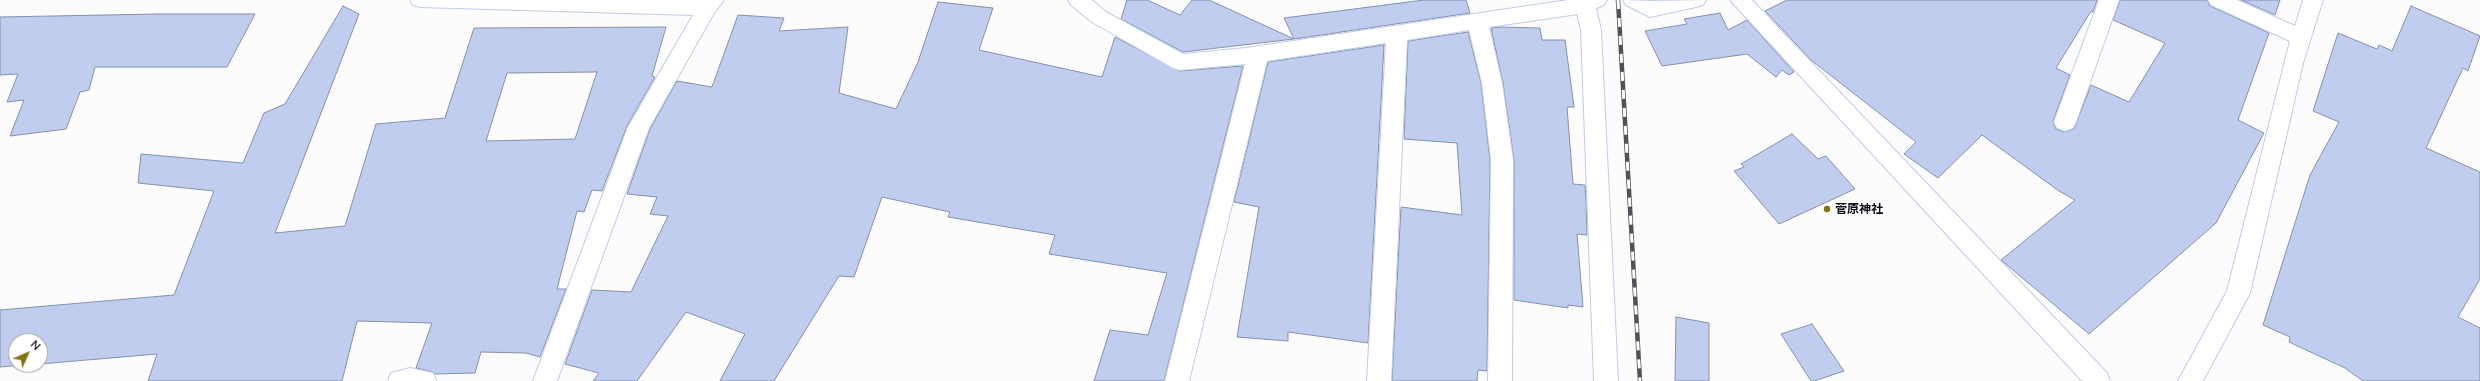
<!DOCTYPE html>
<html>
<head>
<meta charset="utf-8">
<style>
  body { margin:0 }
  #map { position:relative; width:2480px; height:381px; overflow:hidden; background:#fcfcfc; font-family:Mulish,sans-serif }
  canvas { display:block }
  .north { position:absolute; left:8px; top:333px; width:40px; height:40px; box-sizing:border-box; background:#fff; border:1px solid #9d9ea2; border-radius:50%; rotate:45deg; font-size:11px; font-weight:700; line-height:16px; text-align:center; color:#090d17 }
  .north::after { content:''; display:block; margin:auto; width:14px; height:18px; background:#867213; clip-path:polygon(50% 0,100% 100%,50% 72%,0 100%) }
</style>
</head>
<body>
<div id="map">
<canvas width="2480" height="381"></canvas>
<div class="north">N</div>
</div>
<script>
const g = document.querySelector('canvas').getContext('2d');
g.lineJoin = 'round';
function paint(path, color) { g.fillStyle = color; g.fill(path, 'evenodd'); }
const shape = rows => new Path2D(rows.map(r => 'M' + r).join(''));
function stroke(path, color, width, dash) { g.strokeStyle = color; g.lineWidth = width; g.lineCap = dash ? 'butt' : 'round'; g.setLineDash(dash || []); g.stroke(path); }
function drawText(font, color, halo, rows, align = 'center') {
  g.font = font + ' Mulish,"Noto Sans JP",sans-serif'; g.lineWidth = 3; g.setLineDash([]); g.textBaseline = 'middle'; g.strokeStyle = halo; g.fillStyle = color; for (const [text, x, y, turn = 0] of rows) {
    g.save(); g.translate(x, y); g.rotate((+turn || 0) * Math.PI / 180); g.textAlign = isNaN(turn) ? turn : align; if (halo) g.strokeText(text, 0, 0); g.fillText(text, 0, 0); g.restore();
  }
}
const building = shape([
  [1127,0,1147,0,1180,15,1192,0,1209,0,1294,39,1183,52,1121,19,1127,0],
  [1424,0,1466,0,1470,13,1294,39,1284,18,1424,0],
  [1787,0,2097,0,2093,12,2091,11,2056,68,2070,75,2053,121,2056,129,2064,132,2074,129,2091,85,2129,102,2165,43,2113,20,2120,0,2207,0,2210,6,2269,33,2238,120,2264,133,2216,223,2089,334,2001,260,2075,200,2059,191,1982,135,1938,178,1904,154,1916,142,1811,60,1765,11,1787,0],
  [2241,0,2280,0,2275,15,2241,0],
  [938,2,993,8,979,50,1102,77,1115,37,1180,71,1243,66,1164,381,1094,381,1110,330,1148,335,1167,273,1049,254,1055,235,948,217,950,212,882,197,854,277,839,276,774,381,720,381,745,334,686,312,637,381,593,381,599,373,565,364,592,290,631,292,668,216,650,214,657,197,627,194,650,129,677,81,712,87,738,15,784,18,779,31,848,27,839,93,896,109,918,62,938,2],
  [343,6,359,14,275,233,345,226,376,124,445,118,474,28,666,27,652,76,655,77,627,126,602,191,592,190,584,212,577,211,557,289,566,289,540,357,526,353,481,352,475,373,435,374,433,372,416,368,432,323,357,321,342,381,148,381,157,354,40,364,40,341,16,341,16,365,23,365,0,367,0,310,174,295,214,191,138,183,141,154,243,163,264,113,285,104,343,6],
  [597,72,575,139,486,141,507,73,597,72],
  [2411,6,2480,36,2468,71,2463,68,2426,148,2480,172,2480,279,2458,317,2480,328,2480,381,2363,381,2345,368,2289,342,2290,337,2263,325,2310,175,2339,122,2313,111,2338,33,2377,49,2379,45,2392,51,2411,6],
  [1720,13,1728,30,1747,20,1794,72,1789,75,1782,70,1776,77,1747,54,1662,66,1645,31,1687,24,1684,19,1720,13],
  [158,14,255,14,227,67,95,67,89,90,80,92,66,129,10,136,24,100,7,102,18,74,0,75,0,17,158,14],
  [1501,27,1540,28,1542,40,1565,40,1574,107,1567,107,1573,184,1585,185,1586,199,1587,235,1577,234,1583,307,1568,305,1568,308,1514,300,1514,160,1503,83,1491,28,1501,27],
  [1468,32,1481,83,1490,160,1487,371,1478,370,1477,381,1392,381,1401,207,1462,215,1457,143,1404,139,1408,41,1468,32],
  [1384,45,1368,343,1288,332,1288,341,1237,337,1259,207,1234,202,1268,62,1384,45],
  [1792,134,1818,159,1826,156,1855,189,1779,224,1734,171,1744,167,1741,164,1792,134],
  [1676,317,1709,323,1709,381,1675,381,1676,317],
  [1812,324,1844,371,1814,381,1811,381,1781,334,1812,324]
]);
paint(building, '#c1cdee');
stroke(building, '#8590af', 1);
const street = shape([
  [410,0,724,0,714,13,649,128,557,381,533,381,628,127,693,15,420,7,413,5,410,0],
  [1068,0,1092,0,1106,12,1183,54,1246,48,1568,0,1607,0,1604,5,1585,13,1489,27,1502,83,1513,160,1512,381,1488,381,1491,160,1482,83,1469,30,1407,40,1391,381,1367,381,1386,43,1267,61,1189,381,1165,381,1245,64,1180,70,1173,68,1092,22,1071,5,1068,0],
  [1623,0,1652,1,1706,0,1703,5,1696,7,1650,17,1626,5,1623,0],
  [1730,0,1752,0,2107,373,2110,381,2082,381,1730,0],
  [2099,0,2119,0,2076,122,2073,128,2065,131,2057,128,2054,122,2099,0],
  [2208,0,2237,0,2295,26,2303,0,2323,0,2303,63,2250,293,2203,381,2178,381,2227,291,2290,41,2211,5,2208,0],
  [410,368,433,373,436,381,388,381,391,373,410,368]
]);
const secondary = shape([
  [1574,0,1594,0,1601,30,1618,381,1594,381,1581,30,1574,0]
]);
stroke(street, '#bfcbec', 2);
stroke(secondary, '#bfcbec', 2);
paint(street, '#fff');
paint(secondary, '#fff');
const rail = shape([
  [1618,0,1640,381]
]);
stroke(rail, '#4f5259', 4.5);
stroke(rail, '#fff', 3, [9]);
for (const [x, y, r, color] of [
  [1827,209,4,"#867213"]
]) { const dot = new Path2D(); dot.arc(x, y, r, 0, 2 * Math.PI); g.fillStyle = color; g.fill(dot); stroke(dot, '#fff', 1.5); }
drawText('bold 12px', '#090d17', '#fff', [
  ["菅原神社",1835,209]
], 'left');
</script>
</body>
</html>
